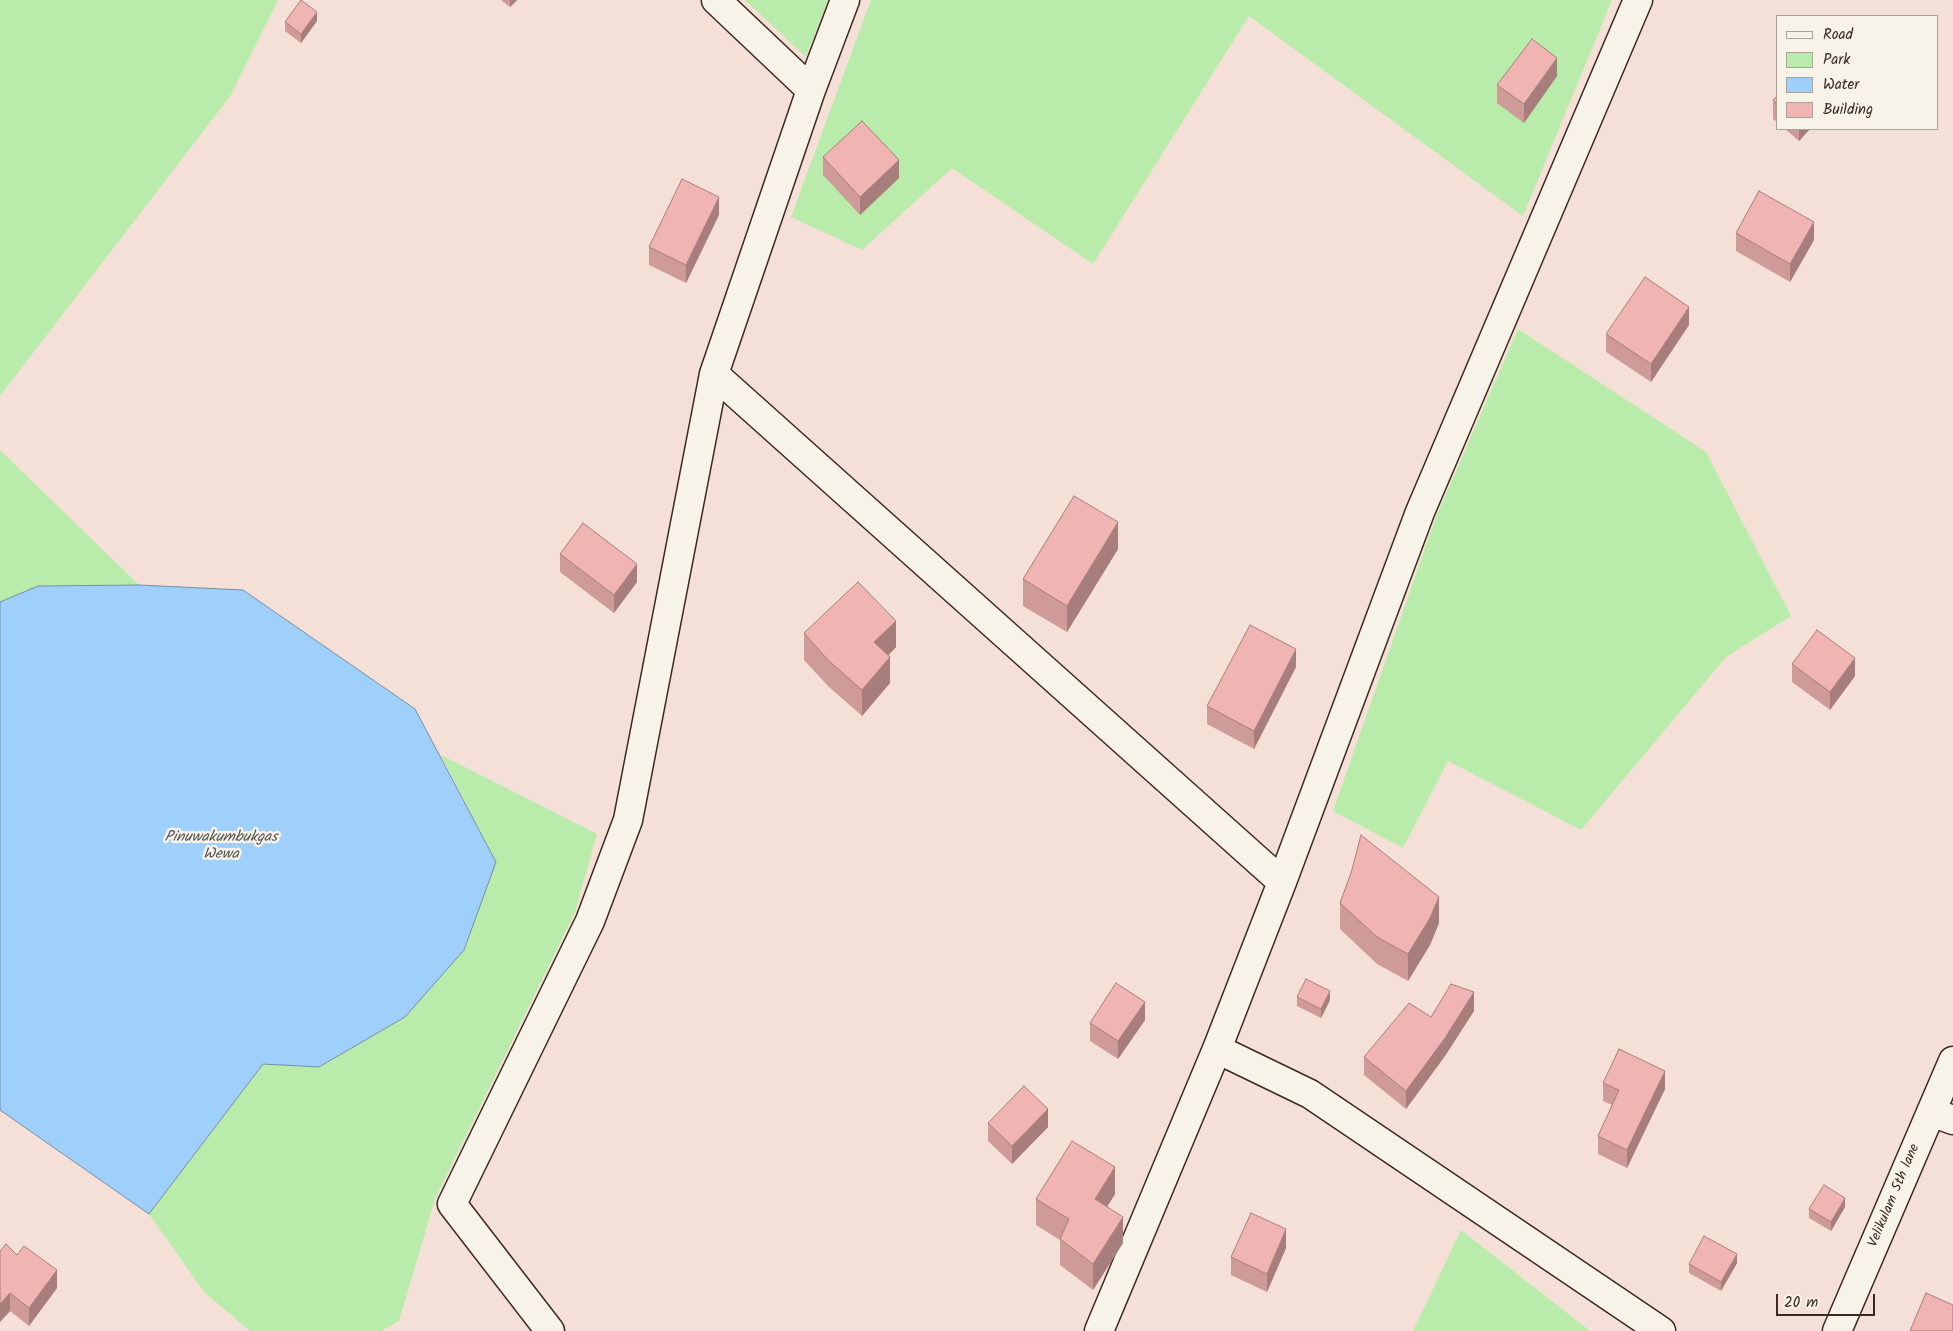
<!DOCTYPE html>
<html>
<head>
<meta charset="utf-8">
<style>
  body { margin:0 }
  #map { position:relative; width:1953px; height:1331px; overflow:hidden; background:#f5e0d8; font-family:Kalam,sans-serif }
  canvas { display:block }
  .legend { position:absolute; left:1776px; top:15px; width:162px; height:115px; box-sizing:border-box; background:#f7f3e8; border:1px solid #aca397; margin:0; padding:6px 9px; list-style:none; font-size:15px; color:#3b2a1e }
  .legend li { display:flex; align-items:center; gap:10px; height:25px }
  .legend b { width:25px; border:1px solid #aca397 }
  .scale { position:absolute; left:1776px; top:1294px; width:99px; height:22px; box-sizing:border-box; border:2px solid #3b2a1e; border-top:0; padding-left:6px; font-size:15px; line-height:18px; white-space:nowrap; color:#3b2a1e; -webkit-text-stroke:4px #f7f3e8; paint-order:stroke }
</style>
</head>
<body>
<div id="map">
<canvas width="1953" height="1331"></canvas>
<ul class="legend">
<li><b style="height:6px;background:#f7f3e8"></b>Road</li>
<li><b style="height:14px;background:#b9ebab"></b>Park</li>
<li><b style="height:14px;background:#9ed0fb"></b>Water</li>
<li><b style="height:14px;background:#f0b4b2"></b>Building</li>
</ul>
<div class="scale">20 m</div>
</div>
<script>
const g = document.querySelector('canvas').getContext('2d');
g.lineJoin = 'round';
function paint(path, color) { g.fillStyle = color; g.fill(path, 'evenodd'); }
const shape = rows => new Path2D(rows.map(r => 'M' + r).join(''));
function stroke(path, color, width, dash) { g.strokeStyle = color; g.lineWidth = width; g.lineCap = dash ? 'butt' : 'round'; g.setLineDash(dash || []); g.stroke(path); }
function drawText(font, color, halo, rows, align = 'center') {
  g.font = font + ' Kalam,sans-serif'; g.lineWidth = 5; g.setLineDash([]); g.textBaseline = 'middle'; g.strokeStyle = halo; g.fillStyle = color; for (const [text, x, y, turn = 0] of rows) {
    g.save(); g.translate(x, y); g.rotate((+turn || 0) * Math.PI / 180); g.textAlign = isNaN(turn) ? turn : align; if (halo) g.strokeText(text, 0, 0); g.fillText(text, 0, 0); g.restore();
  }
}
paint(shape([
  [0,0,278,0,231,95,0,396],
  [745,0,828,0,806,57],
  [871,0,1612,0,1523,216,1249,16,1093,264,952,168,862,250,791,217],
  [1518,329,1706,452,1791,616,1726,657,1581,830,1448,761,1403,848,1333,811,1436,517],
  [0,450,139,585,38,586,0,602],
  [441,755,597,834,575,912,435,1199,399,1321,381,1331,250,1331,204,1292,149,1214,263,1064,320,1067,405,1017,496,862],
  [1461,1230,1590,1331,1413,1331]
]), '#b9ebab');
const water = shape([
  [139,585,243,590,415,709,496,862,464,950,405,1017,319,1067,263,1064,149,1214,0,1110,0,602,38,586,139,585]
]);
paint(water, '#9ed0fb');
stroke(water, '#768ea3', 1);
const minor = shape([
  [716,0,811,90],
  [714,374,1282,882],
  [1217,1049,1310,1094,1661,1331],
  [1931,1112,1953,1120],
  [550,1331,452,1204,590,921,628,820,714,374,811,90,845,0],
  [1099,1331,1217,1049,1282,882,1420,512,1638,0],
  [1837,1331,1953,1061]
]);
stroke(minor, '#3b2a1e', 31);
stroke(minor, '#f7f3e8', 28);
paint(shape([
  [501,0,517,0,510,7],
  [317,21,301,43,285,31,285,22],
  [1557,76,1524,123,1497,103,1497,85],
  [1777,96,1777,122,1773,119,1773,100],
  [1785,129,1810,129,1799,141],
  [823,157,899,178,860,215,823,175],
  [719,215,686,283,649,265,649,247],
  [1736,233,1814,240,1790,282,1736,251],
  [1689,325,1651,382,1606,352,1606,334],
  [1118,549,1067,632,1023,606,1023,579],
  [560,554,637,582,614,613,560,572],
  [804,633,896,647,889,655,890,683,862,716,828,686,804,660],
  [1792,664,1855,676,1830,710,1792,682],
  [1296,667,1254,749,1207,724,1207,706],
  [1340,903,1439,923,1430,945,1408,981,1377,964,1340,929],
  [1297,997,1330,1000,1321,1018,1297,1006],
  [1474,1011,1445,1056,1406,1109,1364,1075,1364,1057,1431,1017],
  [1145,1020,1118,1059,1090,1041,1090,1023],
  [1603,1083,1665,1089,1627,1168,1598,1154,1598,1136,1612,1105,1603,1101],
  [988,1123,1048,1127,1012,1164,988,1141],
  [1115,1194,1107,1207,1123,1243,1093,1290,1060,1265,1060,1240,1036,1225,1036,1199],
  [1845,1207,1831,1231,1809,1218,1809,1209],
  [1286,1248,1267,1292,1231,1275,1231,1257],
  [0,1251,17,1255,57,1288,29,1326,10,1311,0,1322],
  [1737,1263,1721,1291,1689,1273,1689,1264]
]), '#ce9b99');
paint(shape([
  [510,0,517,0,510,7],
  [317,12,317,21,301,43,301,34],
  [1557,58,1557,76,1524,123,1524,104],
  [1799,129,1810,129,1799,141],
  [899,160,899,178,860,215,860,197],
  [719,197,719,215,686,283,686,265],
  [1814,222,1814,240,1790,282,1790,264],
  [1689,307,1689,325,1651,382,1651,364],
  [1118,522,1118,549,1067,632,1067,606],
  [637,564,637,582,614,613,614,595],
  [896,621,896,647,874,669,874,642],
  [1296,649,1296,667,1254,749,1254,731],
  [890,657,890,683,862,716,862,690],
  [1855,658,1855,676,1830,710,1830,692],
  [1439,897,1439,923,1430,945,1408,981,1408,954],
  [1330,991,1330,1000,1321,1018,1321,1009],
  [1474,992,1474,1011,1445,1056,1406,1109,1406,1091],
  [1145,1002,1145,1020,1118,1059,1118,1041],
  [1665,1071,1665,1089,1627,1168,1627,1150],
  [1048,1109,1048,1127,1012,1164,1012,1146],
  [1115,1167,1115,1194,1095,1226,1095,1199],
  [1845,1198,1845,1207,1831,1231,1831,1222],
  [1123,1217,1123,1243,1093,1290,1093,1264],
  [1286,1229,1286,1248,1267,1292,1267,1274],
  [1737,1254,1737,1263,1721,1291,1721,1282],
  [57,1270,57,1288,29,1326,29,1308],
  [10,1293,10,1311,0,1322,0,1304]
]), '#a87e7d');
const building = shape([
  [301,0,317,12,301,34,285,22,301,0],
  [1532,39,1557,58,1524,104,1497,85,1532,39],
  [1777,96,1777,104,1773,100,1777,96],
  [862,121,899,160,860,197,823,157,862,121],
  [682,179,719,197,686,265,649,247,682,179],
  [1759,191,1814,222,1790,264,1736,233,1759,191],
  [1645,277,1689,307,1651,364,1606,334,1645,277],
  [1074,496,1118,522,1067,606,1023,579,1074,496],
  [583,523,637,564,614,595,560,554,583,523],
  [858,582,896,621,874,642,890,657,862,690,828,660,804,633,858,582],
  [1250,625,1296,649,1254,731,1207,706,1250,625],
  [1817,630,1855,658,1830,692,1792,664,1817,630],
  [1361,835,1439,897,1430,918,1408,954,1377,937,1340,903,1351,873,1361,835],
  [1306,979,1330,991,1321,1009,1297,997,1306,979],
  [1116,983,1145,1002,1118,1041,1090,1023,1116,983],
  [1451,984,1474,992,1445,1038,1406,1091,1364,1057,1409,1003,1431,1017,1451,984],
  [1619,1049,1665,1071,1627,1150,1598,1136,1619,1090,1603,1083,1619,1049],
  [1024,1086,1048,1109,1012,1146,988,1123,1024,1086],
  [1072,1141,1115,1167,1095,1199,1123,1217,1093,1264,1060,1239,1069,1219,1036,1199,1072,1141],
  [1824,1185,1845,1198,1831,1222,1809,1209,1824,1185],
  [1251,1213,1286,1229,1267,1274,1231,1257,1251,1213],
  [1704,1236,1737,1254,1721,1282,1689,1264,1704,1236],
  [6,1244,17,1255,24,1246,57,1270,29,1308,10,1293,0,1304,0,1251,6,1244],
  [1926,1293,1953,1305,1953,1331,1910,1331,1926,1293]
]);
paint(building, '#f0b4b2');
stroke(building, '#a87e7d', 1);
drawText('14px', '#3b2a1e', '#f7f3e8', [
  ["Velikulam 5th lane",1895,1196,-67]
]);
drawText('italic 15px', '#545455', '#f7f3e8', [
  ["Pinuwakumbukgas",221,838],
  ["Wewa",221,855]
]);
</script>
</body>
</html>
